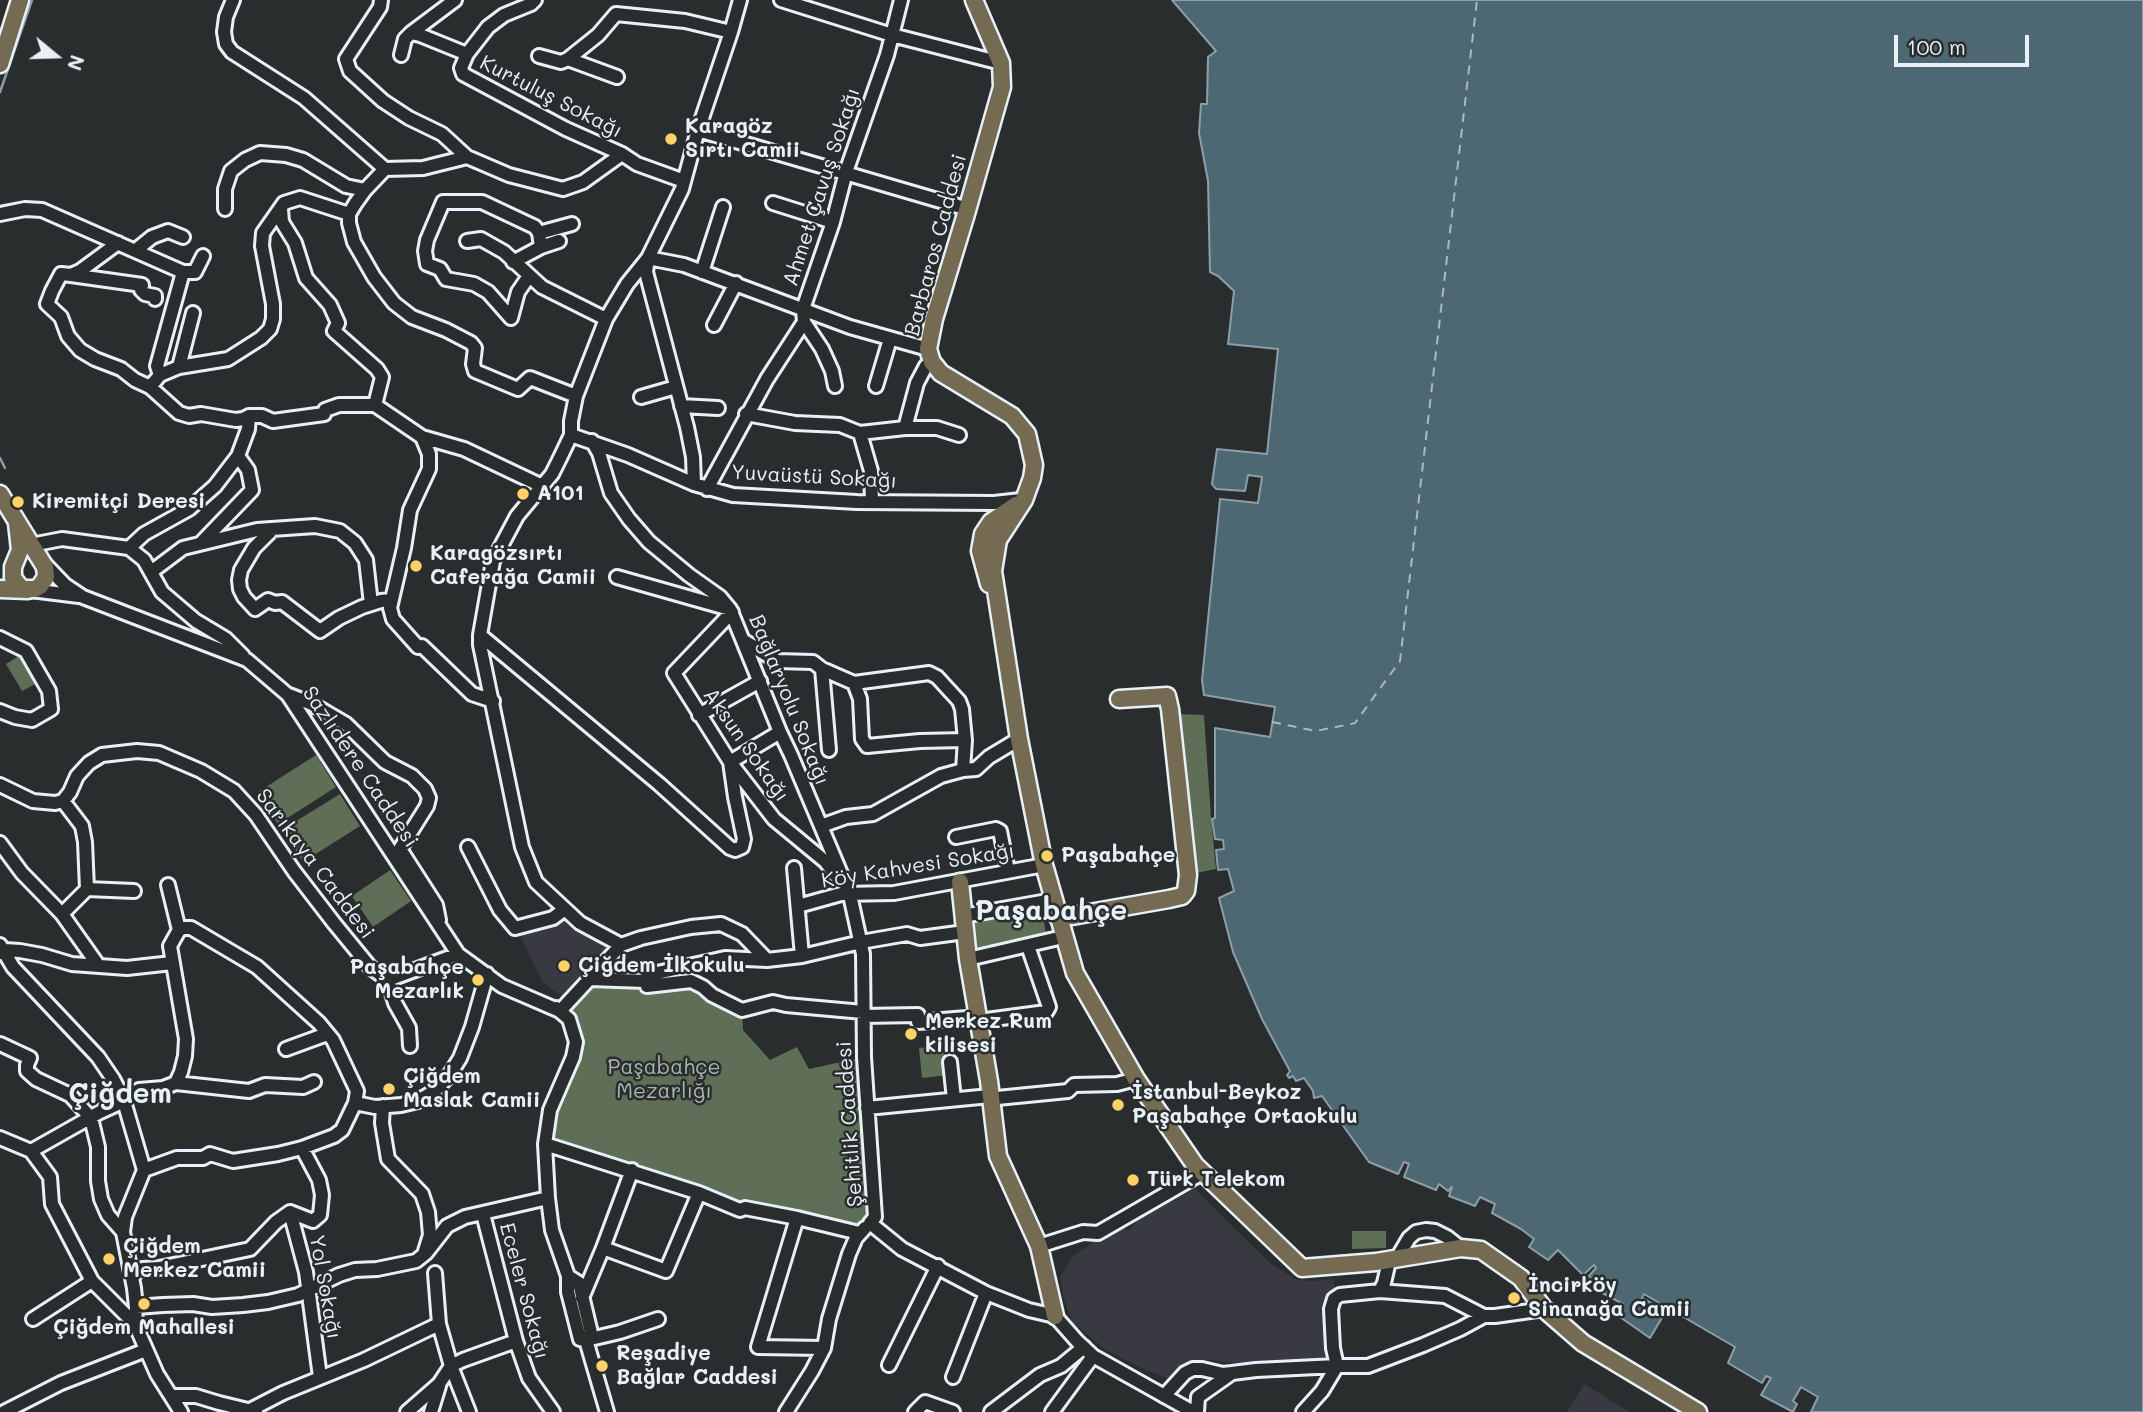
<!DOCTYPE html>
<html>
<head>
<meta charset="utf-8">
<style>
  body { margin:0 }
  #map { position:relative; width:2143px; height:1412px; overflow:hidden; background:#2a2d2e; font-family:Mali,sans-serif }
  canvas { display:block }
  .north { position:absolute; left:21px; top:21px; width:70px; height:70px; -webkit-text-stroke:5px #2a2d2e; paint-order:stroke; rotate:109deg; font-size:19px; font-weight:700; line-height:28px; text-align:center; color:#e8f1f8 }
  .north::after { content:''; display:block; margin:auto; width:24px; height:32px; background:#e8f1f8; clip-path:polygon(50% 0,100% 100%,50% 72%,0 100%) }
  .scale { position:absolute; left:1894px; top:35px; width:135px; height:32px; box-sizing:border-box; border:4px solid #e8f1f8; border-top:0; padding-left:9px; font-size:21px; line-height:24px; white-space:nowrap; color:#e8f1f8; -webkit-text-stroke:5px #2a2d2e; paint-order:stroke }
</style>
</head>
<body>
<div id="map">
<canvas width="2143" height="1412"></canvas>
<div class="north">N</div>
<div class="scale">100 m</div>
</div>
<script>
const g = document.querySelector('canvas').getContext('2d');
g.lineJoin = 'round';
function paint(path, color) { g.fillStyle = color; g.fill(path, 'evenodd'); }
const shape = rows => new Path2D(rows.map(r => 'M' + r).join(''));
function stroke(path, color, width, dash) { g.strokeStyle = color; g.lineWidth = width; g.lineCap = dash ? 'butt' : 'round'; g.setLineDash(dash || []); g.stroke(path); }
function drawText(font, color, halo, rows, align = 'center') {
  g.font = font + ' Mali,sans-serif'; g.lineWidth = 5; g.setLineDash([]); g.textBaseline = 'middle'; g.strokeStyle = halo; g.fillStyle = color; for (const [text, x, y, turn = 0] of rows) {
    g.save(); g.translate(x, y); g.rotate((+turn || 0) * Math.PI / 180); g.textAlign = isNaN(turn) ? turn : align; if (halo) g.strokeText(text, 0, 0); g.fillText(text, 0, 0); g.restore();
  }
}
paint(shape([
  [565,917,608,949,564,998,542,982,519,933,541,931],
  [1195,1189,1270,1263,1297,1280,1312,1281,1334,1279,1336,1298,1332,1360,1259,1366,1208,1360,1192,1366,1170,1379,1150,1372,1106,1350,1072,1322,1064,1299,1060,1277,1071,1258,1116,1226,1129,1231,1137,1220],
  [1584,1384,1630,1412,1567,1412]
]), '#393a41');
paint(shape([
  [22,654,39,682,22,691,6,664],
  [1174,714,1204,715,1211,818,1216,869,1191,874],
  [316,755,336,787,278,824,258,792],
  [340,794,360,826,303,862,283,829],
  [390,870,411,901,373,927,352,896],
  [1041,906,1047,939,972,953,968,920],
  [590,979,690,984,742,1010,743,1030,770,1060,797,1047,809,1069,864,1057,875,1217,859,1233,795,1218,545,1144,576,1042,560,1011],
  [946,1045,949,1075,922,1078,919,1048],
  [1352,1231,1386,1231,1386,1248,1352,1249]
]), '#5e6e57');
const water = shape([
  [1172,0,2143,0,2143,1412,1811,1412,1818,1397,1801,1387,1793,1401,1797,1404,1793,1412,1761,1395,1771,1378,1766,1376,1762,1383,1728,1363,1735,1347,1644,1294,1640,1302,1643,1303,1644,1299,1666,1311,1650,1338,1617,1315,1623,1304,1591,1287,1594,1283,1589,1276,1596,1268,1594,1265,1583,1275,1558,1250,1548,1260,1529,1247,1534,1239,1521,1229,1492,1213,1495,1204,1480,1197,1475,1206,1449,1196,1452,1187,1448,1191,1439,1184,1436,1190,1404,1177,1409,1164,1404,1162,1398,1174,1369,1162,1322,1096,1314,1098,1313,1091,1304,1078,1296,1081,1293,1076,1289,1078,1287,1075,1290,1071,1262,1019,1233,952,1219,898,1234,891,1228,869,1218,870,1216,850,1224,849,1223,840,1215,839,1212,819,1215,818,1215,728,1270,737,1275,707,1204,695,1202,680,1220,499,1258,503,1262,477,1248,475,1245,491,1216,489,1212,484,1217,449,1267,454,1278,349,1228,344,1234,291,1218,276,1210,272,1208,181,1199,133,1201,104,1207,104,1208,57,1216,51,1172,0]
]);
paint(water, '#4e6873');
stroke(water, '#8c9fa8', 2);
stroke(shape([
  [0,92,32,0],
  [0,458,5,468]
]), '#8c9fa8', 2.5);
stroke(shape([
  [1272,722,1316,731,1355,723,1400,661,1477,0]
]), '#aabac3', 2, [9, 7]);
const minor = shape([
  [233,0,226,17,224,32,226,44,232,52,304,98,385,169,423,168,467,157,509,175,563,189,583,182,622,154],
  [381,0,380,7,346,59,350,71,383,101,409,118,442,134,467,157],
  [455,0,411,33,420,35,467,54],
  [535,0,531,4,504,15,488,27,467,54,461,68,463,74,566,129,622,154,637,164,684,181],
  [781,0,892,35,1001,63],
  [401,55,405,39,411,33],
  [539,56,561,62,568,59,598,35,616,14,685,21,731,32],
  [568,59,617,77],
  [698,130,968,209],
  [385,169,365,190,355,204,349,214,349,223,354,242,374,277,394,303,412,317,446,330,471,343,475,348,473,364,475,371,518,389,530,378,576,396],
  [773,203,833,222],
  [225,209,225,189,231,171,245,160,260,153,286,155,303,160,346,186,365,190],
  [281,209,282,222,295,243,306,278,330,305,338,323,334,331,377,369,382,377,375,405],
  [0,214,25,209,42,210,183,272,195,272,203,256],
  [539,233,572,224],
  [467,241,481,239,504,252,542,287,606,319],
  [118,243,80,271,71,275,61,274,52,291,47,304,61,317,68,336,80,350,95,359,121,369,135,380,150,387,179,413,189,416,201,414,236,420,243,419,249,416,262,416,273,421,324,414,325,410,339,405,375,405,422,437,429,454,429,469,410,510,404,548,390,608,393,619,418,647,422,646,472,694,493,701],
  [136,250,152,237,168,231,183,237],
  [513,262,541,247,559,241],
  [702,272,723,207],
  [71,275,142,285,141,290,145,294,155,296,155,299],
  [529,276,518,292,511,318,488,292,474,284,446,279,440,269,427,264,425,251,427,240,443,202,482,202,535,227,539,233,541,247],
  [804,322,822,349,832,371,835,386],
  [714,325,736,283],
  [179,367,193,313],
  [160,375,157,366,183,272],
  [876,386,890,339],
  [150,387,160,375,179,367,228,359,261,338,270,329,273,319,273,304,262,246,263,233,284,203,300,198,349,214],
  [641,397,676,387],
  [681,406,718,408],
  [746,414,795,423,840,425,860,433,905,428,917,383,926,366,932,362],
  [905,428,937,428,959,435],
  [860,433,871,471,872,502],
  [571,435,628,455,694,484,733,495,857,502,994,503,1021,500],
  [422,437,464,449,542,486],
  [592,441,599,453,611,493,629,519,649,542,689,575,720,597,730,609,780,732,791,755,850,895,863,954,864,1057,875,1217,870,1223,902,1249,986,1293,1029,1310,1055,1316,1077,1341,1093,1356,1193,1412],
  [694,484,693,457,687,427,646,272,648,258,684,265,850,327,928,349],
  [707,489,767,379,804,322,803,309,833,222,846,172,887,55,901,0],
  [273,529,254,548,241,570,239,580,240,589,244,597,255,609,268,600,275,603,282,602,320,631,339,618,362,607,381,601,391,600],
  [201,543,252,490,248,470,238,456],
  [31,545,62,539,129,548,144,560,162,592,196,621,226,639,243,656],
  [129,548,144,534,189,509,215,486,238,456,248,429,249,416],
  [43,562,65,585,83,597,247,660,288,695,458,954,502,986,560,1011],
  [151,572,183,548,257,530,315,526,340,531,355,543,366,560,371,604],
  [617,577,730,609],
  [31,590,79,596],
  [732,612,674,673,730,762,774,819,826,862,836,876],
  [480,635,659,784,730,848,735,850,742,847,744,839,735,797,730,762],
  [0,638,26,651,49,691,51,709,32,720,15,717,0,711],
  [744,641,777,661,813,662,822,669,854,683,929,673,937,677,959,701,962,709,965,740,963,770],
  [822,669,829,750],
  [854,683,860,699,862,739,867,746,920,741,965,740],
  [289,695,312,704,346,724,385,762,412,776,425,789,429,798,427,806,400,849,436,905,439,920],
  [699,715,760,681],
  [730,762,780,732],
  [0,785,33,801,55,803,63,801,70,792,77,776,89,763,102,755,137,751,159,753,201,771,234,791,256,815,294,871,334,923,370,967,381,975,388,980,458,954],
  [821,826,846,817,873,814,941,776,963,770,976,769,989,757,1019,739],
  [956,837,996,829,1000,831,1008,871],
  [0,843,22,873,62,914,98,965],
  [468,847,500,910,515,928,553,918,565,909],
  [794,868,802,956],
  [168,885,179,930],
  [87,889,134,891],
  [798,906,841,894,894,893,1044,865],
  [62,914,87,889,85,842,82,826,63,801],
  [963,916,1053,900],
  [0,945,13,967,98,1057,113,1079,123,1098],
  [621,945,641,938,691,927,721,924,742,934,767,960],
  [0,953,5,950,20,951,42,955,72,964,127,968,172,963],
  [968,959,1063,937],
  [590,979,645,981,647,986,691,981,703,987,712,995,742,1010,773,1002,786,1005,863,1012],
  [388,980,395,1003,409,1028,410,1046],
  [645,981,648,975,725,958,767,960,802,956,861,942,907,934,920,938,965,932],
  [556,1008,569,1019,576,1042,573,1057,550,1110,545,1144,548,1198,552,1230,568,1276,568,1292,580,1339,586,1340,607,1412],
  [560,1011,621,945,580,923,536,882,522,847,480,645,480,635,493,561,517,516,552,474,560,458,571,435,571,421,576,396,606,319,627,284,648,258,682,189,698,130,731,32,740,0],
  [863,1016,918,1015,918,1022,979,1017],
  [979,1021,1046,1012,1049,1007,1028,946],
  [0,1044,30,1058,27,1065,27,1071,36,1079,70,1095,91,1118,98,1147,98,1181,101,1199,108,1215,123,1232],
  [286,1049,327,1034],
  [950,1062,954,1099],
  [176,1083,249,1091,265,1085,303,1087,314,1082],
  [355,1103,375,1107,401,1105,418,1101,435,1091,450,1074,460,1058,472,1027,487,974],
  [383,1106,382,1123,388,1159,422,1194,428,1212,430,1235,425,1251],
  [867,1108,990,1096,997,1098,1068,1091,1074,1085,1117,1084,1136,1079],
  [0,1138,31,1151,100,1112,124,1101],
  [545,1144,699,1193,740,1210,745,1208,797,1218,859,1233],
  [31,1151,50,1177,52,1204,92,1281,135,1324],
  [144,1170,177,1158,203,1158,210,1154,233,1161,278,1154,302,1148,334,1136,342,1130,355,1103,357,1091,333,1040,319,1023,257,967,191,928,184,928,179,930,170,946,186,1039,185,1056,181,1072,176,1083,163,1088,139,1090,123,1098,144,1170,125,1217,123,1232,134,1288,136,1307,135,1324,157,1374,181,1412],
  [290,1212,313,1221,320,1215,322,1195,319,1180,302,1148],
  [483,1214,516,1341,529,1378,553,1412],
  [797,1218,758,1347,824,1348],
  [1039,1246,1083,1232,1098,1233,1202,1173],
  [603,1248,666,1271,699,1193],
  [1396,1260,1409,1238,1416,1232,1426,1230,1435,1231,1447,1237,1461,1248],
  [435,1273,439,1324],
  [132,1274,143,1269,159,1268,250,1249,276,1222,290,1212,306,1272,320,1377],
  [568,1276,579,1283,591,1333,586,1340],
  [1380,1291,1445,1296,1484,1316],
  [582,1298,603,1248,632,1170],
  [136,1307,163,1305,193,1304,212,1307,243,1305,268,1302,298,1295,339,1275,355,1270,377,1269,416,1261,426,1253,447,1226,465,1217,548,1198],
  [33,1319,92,1281],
  [586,1340,620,1332,658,1319],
  [889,1365,938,1266],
  [953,1377,986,1293],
  [171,1396,196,1396,219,1403,256,1412],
  [1164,1396,1185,1373,1193,1369,1202,1369,1223,1374,1232,1373],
  [250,1410,283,1393,364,1360,439,1324,451,1366,469,1412],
  [4,1412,61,1383,146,1350],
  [407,1412,439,1384,451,1366,463,1360,516,1341],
  [431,1412,439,1386],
  [786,1412,812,1371,824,1348,829,1319,849,1254,856,1238,865,1228],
  [915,1412,925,1402,953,1412],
  [991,1412,1040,1375,1061,1366,1084,1347],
  [1052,1412,1093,1356],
  [1197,1412,1198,1397,1232,1373,1256,1370,1337,1366,1333,1348,1331,1309,1334,1299,1340,1295,1380,1291,1384,1283,1389,1261],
  [1303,1412,1322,1391,1337,1366,1368,1366,1423,1345,1460,1329,1484,1316,1495,1316,1544,1309]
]);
const major = shape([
  [974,0,1001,63,1002,87,966,214,934,319,928,349,932,362,941,373,1012,416,1027,434,1034,465,1032,478,1024,500,998,540,993,571,1019,739,1044,865,1075,973,1136,1079,1195,1165,1302,1268,1376,1262,1461,1248,1481,1250,1521,1278,1544,1309,1583,1343,1698,1412],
  [0,64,20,0],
  [0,494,45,567,46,577,40,586,35,589,25,589,20,587,13,578,13,567,20,550,17,523],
  [989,584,980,551,983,534,991,522,1016,505],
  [0,589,28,590],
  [960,882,968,959,989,1081,998,1156,1039,1246,1055,1316],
  [1057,916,1072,916,1169,899,1182,896,1186,891,1188,875,1170,709,1167,696,1119,699]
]);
stroke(minor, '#e8f1f8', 18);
stroke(major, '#e8f1f8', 21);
stroke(minor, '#2a2d2e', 12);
stroke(major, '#746b52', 16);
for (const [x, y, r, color] of [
  [671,139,7,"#ffd166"],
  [523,494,7,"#ffd166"],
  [18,502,7,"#ffd166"],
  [416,566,7,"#ffd166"],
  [1047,856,7,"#ffd166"],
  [564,966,7,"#ffd166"],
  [478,980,7,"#ffd166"],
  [911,1034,7,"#ffd166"],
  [389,1089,7,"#ffd166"],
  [1118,1105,7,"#ffd166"],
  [1133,1180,7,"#ffd166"],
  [109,1259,7,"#ffd166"],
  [1514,1298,7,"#ffd166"],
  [144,1304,7,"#ffd166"],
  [602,1366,7,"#ffd166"]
]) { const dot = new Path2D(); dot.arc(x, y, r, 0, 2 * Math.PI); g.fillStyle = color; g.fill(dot); stroke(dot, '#2a2d2e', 2.5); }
drawText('21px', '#e8f1f8', '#2a2d2e', [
  ["Kurtuluş Sokağı",551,97,27],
  ["Ahmet Çavuş Sokağı",822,187,-72],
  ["Barbaros Caddesi",936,245,-75],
  ["Yuvaüstü Sokağı",814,477,3],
  ["Bağlaryolu Sokağı",789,700,68],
  ["Aksun Sokağı",746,745,55],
  ["Sazlıdere Caddesi",360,767,56],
  ["Sarıkaya Caddesi",315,864,53],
  ["Köy Kahvesi Sokağı",918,866,-9],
  ["Şehitlik Caddesi",850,1124,-94],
  ["Yol Sokağı",325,1287,80],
  ["Eceler Sokağı",524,1291,75]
]);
drawText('bold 21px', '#e8f1f8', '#2a2d2e', [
  ["Karagöz",685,127],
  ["Sırtı Camii",685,151],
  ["A101",537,494],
  ["Kiremitçi Deresi",32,502],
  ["Karagözsırtı",430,554],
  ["Caferağa Camii",430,578],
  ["Paşabahçe",1061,856],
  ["Çiğdem İlkokulu",578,966],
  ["Paşabahçe",464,968,"right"],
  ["Mezarlık",464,992,"right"],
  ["Merkez Rum",925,1022],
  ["kilisesi",925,1046],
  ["Çiğdem",403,1077],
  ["Maslak Camii",403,1101],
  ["İstanbul-Beykoz",1132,1093],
  ["Paşabahçe Ortaokulu",1132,1117],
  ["Türk Telekom",1147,1180],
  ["Çiğdem",123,1247],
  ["Merkez Camii",123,1271],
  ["İncirköy",1528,1286],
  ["Sinanağa Camii",1528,1310],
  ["Çiğdem Mahallesi",144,1328,"center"],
  ["Reşadiye",616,1354],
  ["Bağlar Caddesi",616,1378]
], 'left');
drawText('21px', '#aab6b0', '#2a2d2e', [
  ["Paşabahçe",664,1068],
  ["Mezarlığı",664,1092]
]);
drawText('bold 28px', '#e8f1f8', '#2a2d2e', [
  ["Paşabahçe",1051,911],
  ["Çiğdem",120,1094]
]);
</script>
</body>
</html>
